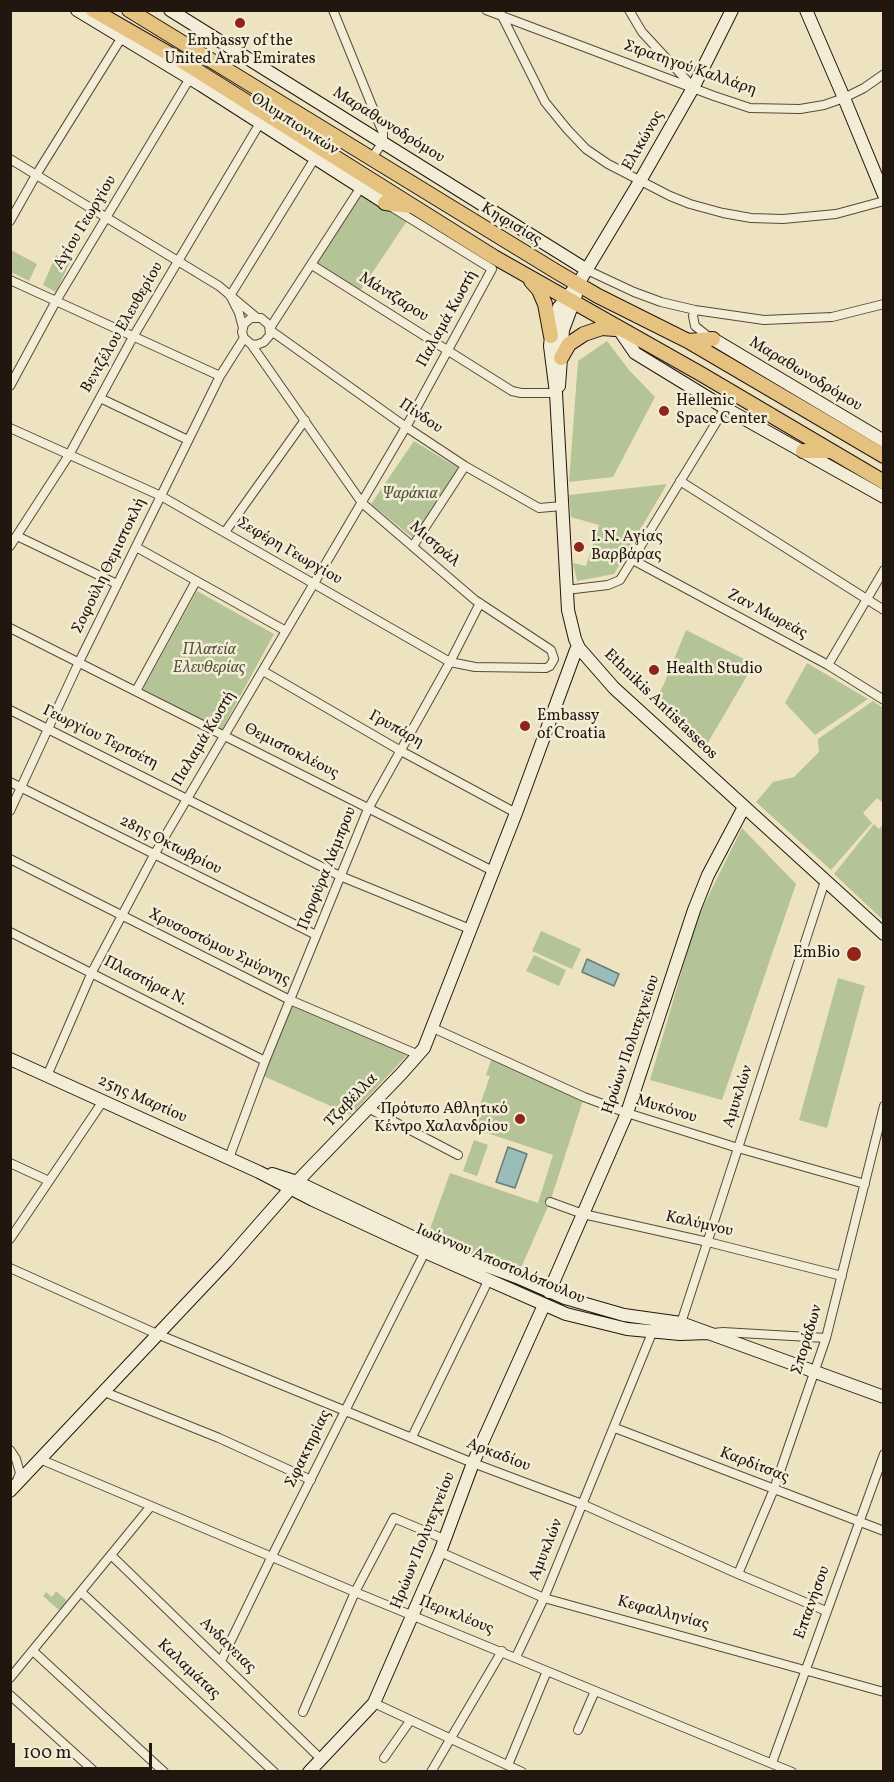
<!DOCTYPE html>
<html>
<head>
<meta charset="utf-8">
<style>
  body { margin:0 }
  #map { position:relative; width:894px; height:1782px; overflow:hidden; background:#ede3c1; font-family:Vollkorn,serif }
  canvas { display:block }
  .frame { position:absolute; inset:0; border:12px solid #22170e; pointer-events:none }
  .scale { position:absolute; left:12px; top:1743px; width:140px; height:27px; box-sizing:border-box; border:3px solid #22170e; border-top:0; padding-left:8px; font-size:18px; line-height:21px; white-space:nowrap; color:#22170e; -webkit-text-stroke:4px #f3edd7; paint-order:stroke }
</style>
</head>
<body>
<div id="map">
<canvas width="894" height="1782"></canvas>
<div class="frame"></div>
<div class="scale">100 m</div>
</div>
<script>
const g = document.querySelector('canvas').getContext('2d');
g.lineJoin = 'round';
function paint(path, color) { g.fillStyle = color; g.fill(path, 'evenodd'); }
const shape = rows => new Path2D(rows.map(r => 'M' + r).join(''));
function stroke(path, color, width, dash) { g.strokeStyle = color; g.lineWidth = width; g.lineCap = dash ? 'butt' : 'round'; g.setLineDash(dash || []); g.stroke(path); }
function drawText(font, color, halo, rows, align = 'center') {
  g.font = font + ' Vollkorn,serif'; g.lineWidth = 5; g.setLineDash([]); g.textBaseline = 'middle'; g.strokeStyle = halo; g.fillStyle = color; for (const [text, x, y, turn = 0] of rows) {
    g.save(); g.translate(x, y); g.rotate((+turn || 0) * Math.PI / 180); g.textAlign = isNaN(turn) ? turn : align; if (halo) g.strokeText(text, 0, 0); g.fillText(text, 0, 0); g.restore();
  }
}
paint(shape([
  [361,187,407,221,358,294,312,265],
  [11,250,37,264,29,281,11,272],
  [56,255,70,262,56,292,43,285],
  [607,341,629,370,655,397,613,477,569,482,578,361],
  [414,441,458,468,413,538,371,504],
  [667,484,614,574,577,581,573,563,586,566,599,525,571,517,569,495],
  [197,591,274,634,221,731,143,689],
  [686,630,754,664,703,751,655,701,663,686],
  [807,663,868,699,815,735,785,703],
  [873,701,883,708,883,803,877,798,863,813,872,823,831,870,756,802,773,782,794,777,819,752,818,739],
  [874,824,879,829,883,825,883,920,834,874],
  [742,828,796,884,722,1100,650,1080,697,919],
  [541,931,581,949,572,969,532,951],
  [534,955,566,970,559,986,526,971],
  [838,978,865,986,827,1128,799,1120],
  [291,1004,408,1054,351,1115,261,1075],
  [493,1054,584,1097,550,1202,517,1277,425,1243,450,1173,538,1203,553,1155,472,1128,490,1076,486,1075],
  [474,1140,488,1145,477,1176,463,1171],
  [56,1591,67,1601,59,1610,43,1596,46,1592,52,1597]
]), '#b4c496');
const water = shape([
  [587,959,619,974,614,986,582,972,587,959],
  [508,1147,527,1154,515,1188,496,1182,508,1147]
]);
paint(water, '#9abdb9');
stroke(water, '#6a7b75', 1.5);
const street = shape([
  [333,10,383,133,383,142,371,159],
  [486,10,714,96,750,108,800,109,824,105,844,98,864,88,884,74],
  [499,10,545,102,567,129,586,149,608,164,670,196,690,204,723,213,751,218,783,219,836,214,884,201],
  [629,10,642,32,691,85],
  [10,159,219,286,256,317],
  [10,221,36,175,122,37],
  [312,265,512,391,521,393,556,393],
  [587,270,634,292,661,302,695,310,764,320,832,317,884,304],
  [10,280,220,376],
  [230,296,315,158],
  [232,299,239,313,243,328],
  [695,310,693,316,695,326,710,338],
  [270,328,361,187],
  [270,330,406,427,465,466,539,508,562,506],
  [10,386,56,301,190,78],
  [100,398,188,440],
  [10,428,161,496,450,662,475,667,546,668,550,666,554,659,551,650,475,600,362,503,251,344,244,338,242,332,244,324,251,318,261,318,269,325,270,335,264,342,256,345,251,344],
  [680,481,884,610],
  [225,532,305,420],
  [17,536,117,584],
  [10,546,69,455,133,337,260,123],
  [413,546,465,466],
  [136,547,286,631],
  [633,560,828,665,884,700],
  [566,590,608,585,620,580,725,408],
  [10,628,493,871],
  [828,665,884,570],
  [263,671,401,751,516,813],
  [136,691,196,581],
  [10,710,340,876,470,929],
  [10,782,316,935],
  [10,811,79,662,220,376,244,338],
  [10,859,290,1000,419,1055],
  [10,932,265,1061],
  [433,1028,584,1097,627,1113,738,1148,865,1184],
  [47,1076,92,972,154,855,406,427,492,269,390,206],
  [368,1108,458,1155],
  [229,1158,265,1061,368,809,450,662,480,603],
  [10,1163,49,1181],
  [550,1202,583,1214,708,1242,842,1276],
  [10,1239,103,1101],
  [10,1268,157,1334,473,1463,582,1504,738,1574,826,1611],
  [681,1323,825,881],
  [713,1333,723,1332,826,1338],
  [102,1391,219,1438,311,1480],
  [615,1428,884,1531],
  [412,1437,489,1279],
  [10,1450,16,1459,20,1473,16,1483],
  [42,1460,355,1592,792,1772],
  [440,1552,544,1598,884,1692],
  [111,1555,321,1759],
  [738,1574,774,1489,826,1338,884,1106],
  [81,1592,274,1772],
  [33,1651,164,1772],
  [516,1657,544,1598,654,1328],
  [221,1661,272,1556,425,1252],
  [10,1678,151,1506],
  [10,1695,95,1772],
  [374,1703,522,1772],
  [303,1712,355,1592,394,1518,444,1539],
  [578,1730,595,1691],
  [384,1758,410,1721],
  [772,1763,884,1454],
  [508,1765,547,1671],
  [431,1772,502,1651]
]);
const secondary = shape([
  [77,10,201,85,385,203],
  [170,10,587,270],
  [732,10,693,88,640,181,578,284,559,307,552,326,550,346,556,393,568,610,575,639,579,648,614,688,884,934],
  [806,10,844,98,884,195],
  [620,331,635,353,725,408,884,497],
  [713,339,884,441],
  [559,386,563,330,576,295],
  [10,1059,259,1172,313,1200,425,1252,566,1314,627,1329,680,1334,708,1333],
  [272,1174,297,1182,425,1243,517,1277,565,1298,624,1315,681,1323,884,1397],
  [549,1292,627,1113,694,910,708,875,744,807],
  [10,1491,226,1262,290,1189,402,1073,424,1048,516,813,576,650,579,648],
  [309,1772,374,1703,440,1552,473,1463,544,1305]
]);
const primary = shape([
  [93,10,185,63,494,257,701,374,884,482],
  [129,10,557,272,598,296,688,341,884,456],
  [385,203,410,206],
  [531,281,539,290,545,304,551,336],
  [688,341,713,339],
  [561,358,569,344,584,334,602,328,615,329],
  [803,451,828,451]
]);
stroke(street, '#554a3b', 10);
stroke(secondary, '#22170e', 14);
stroke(primary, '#22170e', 16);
stroke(street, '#f3edd7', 8);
stroke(secondary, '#f3edd7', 12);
stroke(primary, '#e6c280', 14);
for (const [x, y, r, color] of [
  [240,23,6,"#8f2418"],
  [664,411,6,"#8f2418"],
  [579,547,6,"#8f2418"],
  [654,670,6,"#8f2418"],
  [525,726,6,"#8f2418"],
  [854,954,8,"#8f2418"],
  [520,1119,6,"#8f2418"]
]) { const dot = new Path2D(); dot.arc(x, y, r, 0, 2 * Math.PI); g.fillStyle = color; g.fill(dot); stroke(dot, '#f3edd7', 2); }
drawText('16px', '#22170e', '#f3edd7', [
  ["Embassy of the",240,42,"center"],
  ["United Arab Emirates",240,60,"center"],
  ["Hellenic",676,402],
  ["Space Center",676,420],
  ["Ι. Ν. Αγίας",591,538],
  ["Βαρβάρας",591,556],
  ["Health Studio",666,670],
  ["Embassy",537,717],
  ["of Croatia",537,735],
  ["EmBio",840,954,"right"],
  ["Πρότυπο Αθλητικό",508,1110,"right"],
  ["Κέντρο Χαλανδρίου",508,1128,"right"]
], 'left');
drawText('16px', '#22170e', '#f3edd7', [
  ["Στρατηγού Καλλάρη",690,69,19],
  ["Ολυμπιονικών",294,125,33],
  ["Μαραθωνοδρόμου",388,126,32],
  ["Ελικώνος",644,141,-60],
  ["Αγίου Γεωργίου",86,223,-59],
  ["Κηφισίας",511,225,31],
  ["Μάντζαρου",393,298,32],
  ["Παλαμά Κωστή",448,319,-61],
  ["Βενιζέλου Ελευθερίου",123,328,-60],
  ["Μαραθωνοδρόμου",805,375,31],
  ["Πίνδου",420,417,34],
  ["Μιστράλ",434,545,41],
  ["Σεφέρη Γεωργίου",289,552,30],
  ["Σοφούλη Θεμιστοκλή",110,566,-64],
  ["Ζαν Μωρεάς",767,615,28],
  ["Ethnikis Antistasseos",660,705,44],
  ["Γρυπάρη",396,730,29],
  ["Γεωργίου Τερτσέτη",100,738,26],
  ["Παλαμά Κωστή",205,739,-59],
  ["Θεμιστοκλέους",291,752,27],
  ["28ης Οκτωβρίου",170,846,27],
  ["Πορφύρα Λάμπρου",328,869,-68],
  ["Χρυσοστόμου Σμύρνης",219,948,26],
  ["Πλαστήρα Ν.",145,982,27],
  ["Ηρώων Πολυτεχνείου",632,1045,-71],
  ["Αμυκλών",739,1097,-72],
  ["25ης Μαρτίου",142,1100,24],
  ["Τζαβέλλα",352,1101,-46],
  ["Μυκόνου",666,1110,17],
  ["Καλύμνου",699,1225,13],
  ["Ιωάννου Αποστολόπουλου",500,1265,23],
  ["Σποράδων",808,1340,-73],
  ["Σφακτηρίας",309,1449,-64],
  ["Αρκαδίου",498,1456,21],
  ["Καρδίτσας",754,1466,21],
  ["Ηρώων Πολυτεχνείου",424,1541,-68],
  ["Αμυκλών",547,1550,-68],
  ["Επτανήσου",813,1603,-70],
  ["Κεφαλληνίας",663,1614,15],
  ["Περικλέους",456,1616,22],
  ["Ανδανειας",227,1646,44],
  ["Καλαμάτας",188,1670,43]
]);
drawText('italic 16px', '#55543e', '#f3edd7', [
  ["Ψαράκια",410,495],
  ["Πλατεία",209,651],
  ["Ελευθερίας",209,669]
]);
</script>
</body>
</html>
